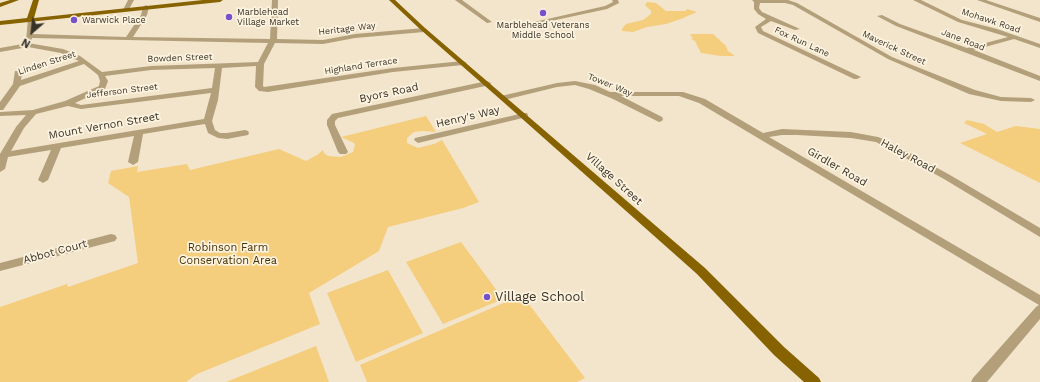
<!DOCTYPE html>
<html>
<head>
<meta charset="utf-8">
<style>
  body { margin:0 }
  #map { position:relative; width:1040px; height:382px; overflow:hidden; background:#f2e5cc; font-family:"Work Sans",sans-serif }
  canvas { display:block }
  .north { position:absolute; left:12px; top:12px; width:40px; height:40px; -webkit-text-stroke:3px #fdf3de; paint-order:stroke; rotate:208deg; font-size:11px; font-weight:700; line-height:16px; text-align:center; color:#383329 }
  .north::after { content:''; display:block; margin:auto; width:14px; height:18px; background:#383329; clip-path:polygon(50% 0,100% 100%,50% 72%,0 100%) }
</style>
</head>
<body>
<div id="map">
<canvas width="1040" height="382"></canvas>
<div class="north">N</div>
</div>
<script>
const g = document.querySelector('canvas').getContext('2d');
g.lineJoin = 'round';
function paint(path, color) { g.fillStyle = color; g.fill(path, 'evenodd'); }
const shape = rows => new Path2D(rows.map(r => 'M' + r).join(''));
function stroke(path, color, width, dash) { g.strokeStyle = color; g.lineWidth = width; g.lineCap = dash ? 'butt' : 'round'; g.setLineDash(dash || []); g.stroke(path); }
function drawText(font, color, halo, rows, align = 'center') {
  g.font = font + ' "Work Sans",sans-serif'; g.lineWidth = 3.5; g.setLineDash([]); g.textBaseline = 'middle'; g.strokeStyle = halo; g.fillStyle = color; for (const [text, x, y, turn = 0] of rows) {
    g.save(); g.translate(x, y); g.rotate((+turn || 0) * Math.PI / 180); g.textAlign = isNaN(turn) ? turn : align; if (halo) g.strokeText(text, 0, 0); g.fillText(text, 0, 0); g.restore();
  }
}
paint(shape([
  [647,2,656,3,666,11,685,11,687,9,697,12,681,19,666,24,647,27,633,32,622,31,622,29,626,24,643,20,651,14,651,11,645,5],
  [691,34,713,34,726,46,728,51,735,56,721,56,701,53,695,41,691,39,693,38,690,35],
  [426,116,436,132,423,131,414,132,407,138,407,143,418,148,434,144,442,140,479,202,463,208,388,227,379,251,309,293,320,324,197,374,186,382,0,382,0,307,67,284,68,287,138,263,129,197,108,183,111,171,138,166,137,172,187,164,190,170,279,149,306,161,317,155,323,150,324,153,328,156,341,157,353,152,355,145,354,143,341,137],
  [967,120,984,124,997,132,1016,126,1040,129,1040,183,960,143,987,134,964,123],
  [461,242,503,299,443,324,406,262],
  [388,270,423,333,356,362,327,293],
  [522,295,585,378,577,382,367,382,360,365],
  [316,346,329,382,226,382]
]), '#f4cd7d');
paint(shape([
  [128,0,134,0,128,11,124,11,123,10,128,0],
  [272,0,278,0,277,39,323,40,355,34,424,28,427,30,424,32,355,38,323,44,275,43,264,64,263,86,264,87,393,68,463,61,467,63,463,65,393,72,268,92,259,91,255,87,256,66,222,68,218,100,212,121,215,130,220,133,227,133,245,130,248,131,249,133,248,135,227,139,218,138,208,133,205,124,143,134,138,162,133,165,128,162,134,136,61,148,48,180,43,183,38,180,51,150,8,157,5,169,0,172,0,154,16,127,26,115,0,116,0,112,33,110,65,101,99,86,100,81,98,75,84,64,20,86,3,110,0,110,0,102,13,84,15,71,21,71,22,73,21,80,79,61,61,53,28,47,0,52,0,48,28,43,63,49,80,56,102,72,151,66,258,62,268,43,32,38,31,42,29,43,26,41,28,19,33,20,33,34,126,37,141,15,143,7,146,5,149,7,147,15,133,37,270,39,272,0],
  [215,68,212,88,81,105,75,103,105,89,108,81,105,76,151,70,215,68],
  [211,93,204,119,11,151,24,128,36,114,68,106,81,109,211,93],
  [455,0,462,0,492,22,487,23,455,0],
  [612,0,618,0,619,3,607,9,537,24,534,22,605,6,613,2,612,0],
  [752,0,788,0,797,3,892,57,975,90,1001,97,1031,98,1035,100,1031,102,1001,101,969,94,888,59,793,5,785,3,760,3,759,8,762,12,800,29,795,30,771,21,761,27,763,31,861,77,857,79,854,79,758,33,755,27,766,19,758,14,754,9,754,2,752,0],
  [913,0,921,0,962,20,997,29,1040,44,1040,48,1014,39,974,50,1040,76,1040,81,896,26,877,16,882,15,900,24,967,48,1008,37,958,22,913,0],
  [977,0,986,0,1040,18,1040,22,977,0],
  [487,81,491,83,490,85,338,118,335,121,335,125,348,152,346,154,340,154,338,152,327,125,327,120,332,114,487,81],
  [575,81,595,85,610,92,683,92,705,99,763,133,782,129,851,132,878,137,890,142,950,175,1040,228,1040,237,944,179,876,142,851,138,797,135,782,135,769,137,1040,295,1040,319,987,382,971,382,973,378,1036,307,1039,305,699,103,679,96,621,96,662,117,663,119,662,121,659,122,613,99,589,89,575,85,557,87,504,100,500,98,501,96,557,83,575,81],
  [524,113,527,113,528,115,527,117,418,143,414,140,415,138,524,113],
  [111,234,115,235,117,238,115,241,0,271,0,263,111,234]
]), '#b3a07a');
paint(shape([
  [10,0,19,0,0,7,0,3,10,0],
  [33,0,39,0,34,18,203,0,223,0,220,2,0,25,0,21,27,18,33,0],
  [389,0,395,0,425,28,705,268,784,347,819,378,821,382,804,382,774,355,697,274,501,100,421,30,389,0]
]), '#876300');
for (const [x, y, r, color] of [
  [543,13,4,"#7851ca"],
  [229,17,4,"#7851ca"],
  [74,20,4,"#7851ca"],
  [487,297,4,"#7851ca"]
]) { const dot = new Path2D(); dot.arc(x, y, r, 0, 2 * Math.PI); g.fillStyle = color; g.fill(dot); stroke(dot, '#fdf3de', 1.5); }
drawText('9px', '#383329', '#fdf3de', [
  ["Marblehead",237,12],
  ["Village Market",237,22],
  ["Warwick Place",82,20],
  ["Marblehead Veterans",543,25,"center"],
  ["Middle School",543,35,"center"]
], 'left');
drawText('9px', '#383329', '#fdf3de', [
  ["Mohawk Road",991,21,18],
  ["Heritage Way",347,29,-7],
  ["Jane Road",963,40,21],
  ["Fox Run Lane",802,42,25],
  ["Maverick Street",894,48,25],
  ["Bowden Street",180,58,-2],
  ["Linden Street",47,63,-18],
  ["Highland Terrace",361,66,-9],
  ["Tower Way",610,85,22],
  ["Jefferson Street",122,91,-7]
]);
drawText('11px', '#383329', '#fdf3de', [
  ["Byors Road",389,93,-12],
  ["Henry's Way",468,117,-13],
  ["Mount Vernon Street",104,126,-10],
  ["Haley Road",908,156,28],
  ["Girdler Road",837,167,30],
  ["Village Street",614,179,42],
  ["Abbot Court",55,252,-15]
]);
drawText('11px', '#453206', '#fdf3de', [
  ["Robinson Farm",228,248],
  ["Conservation Area",228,261]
]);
drawText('13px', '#383329', '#fdf3de', [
  ["Village School",495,297]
], 'left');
</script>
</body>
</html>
